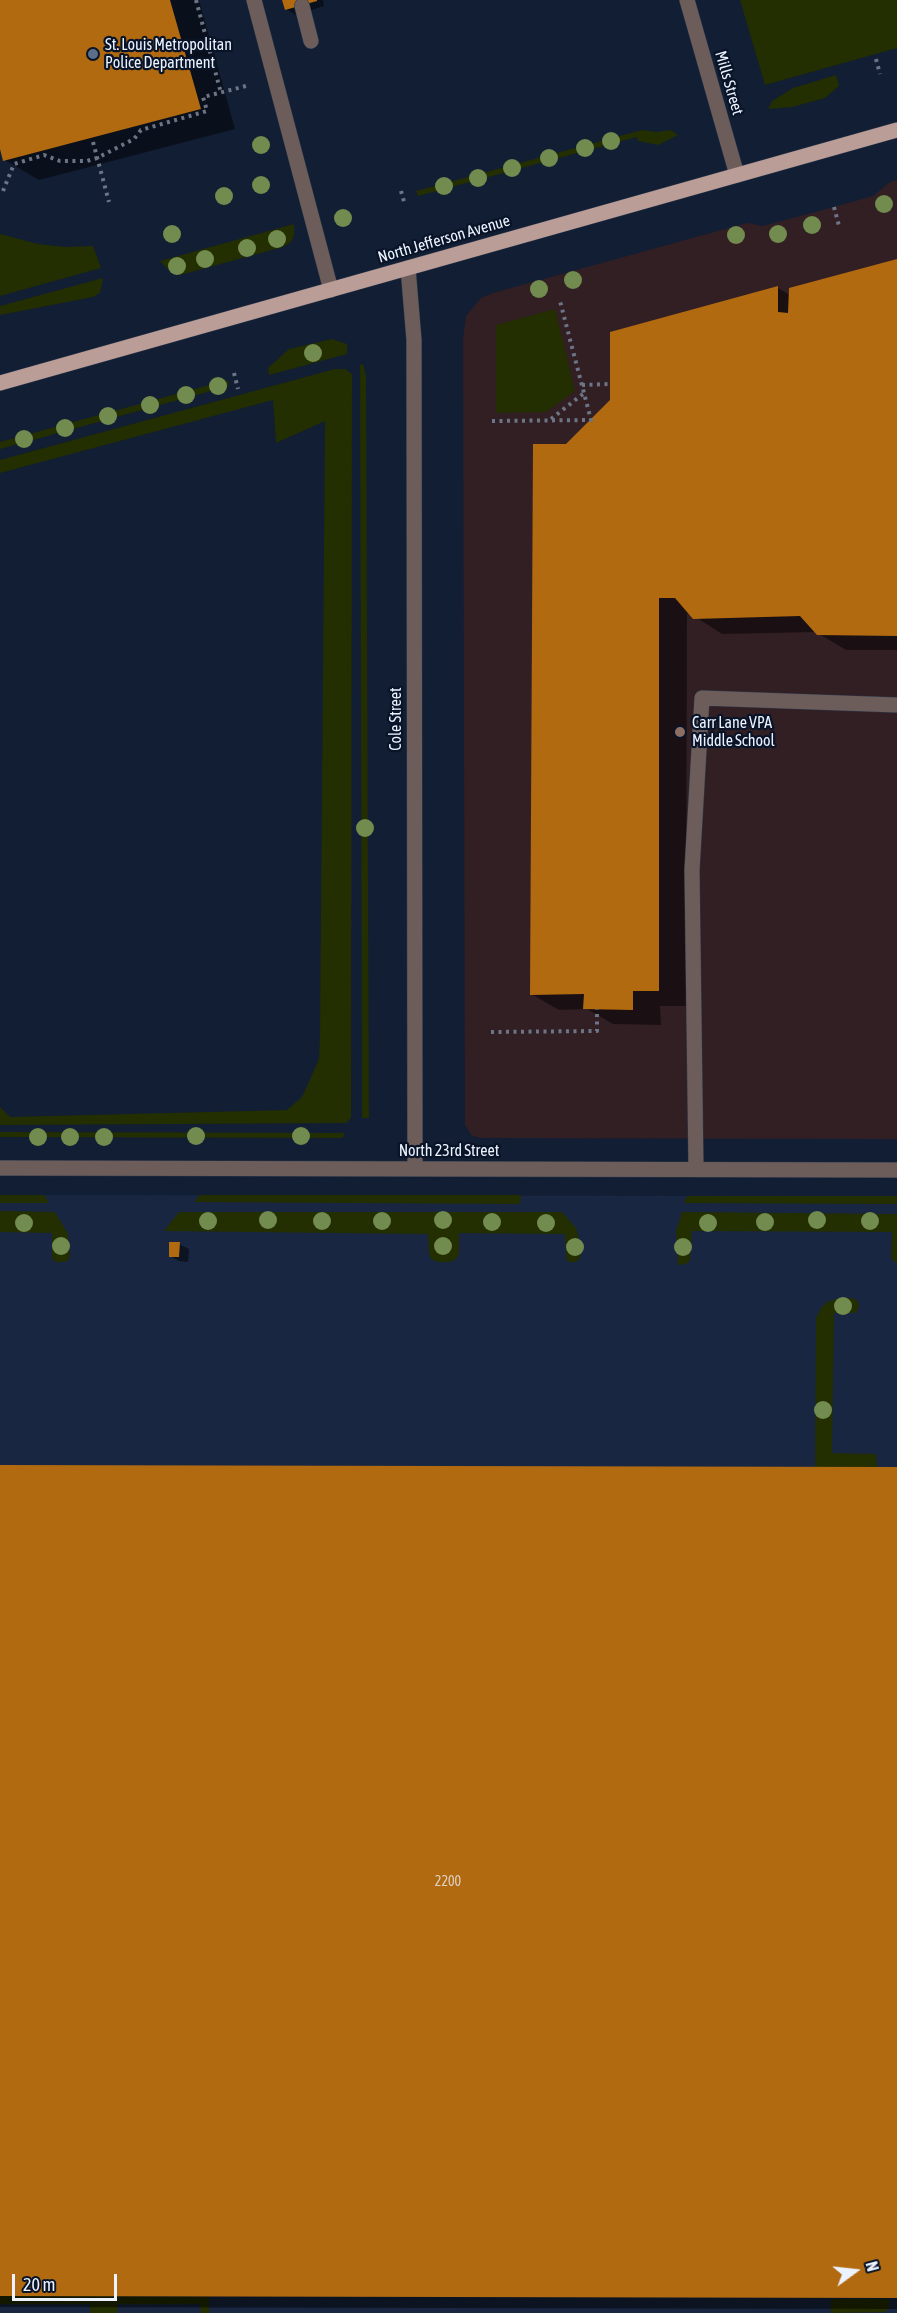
<!DOCTYPE html>
<html>
<head>
<meta charset="utf-8">
<style>
  body { margin:0 }
  #map { position:relative; width:897px; height:2313px; overflow:hidden; background:#121e33; font-family:"Asap Condensed",sans-serif }
  canvas { display:block }
  .north { position:absolute; left:825px; top:2241px; width:60px; height:60px; -webkit-text-stroke:4px #091428; paint-order:stroke; rotate:75deg; font-size:16px; font-weight:700; line-height:24px; text-align:center; color:#ecf3ff }
  .north::after { content:''; display:block; margin:auto; width:21px; height:27px; background:#ecf3ff; clip-path:polygon(50% 0,100% 100%,50% 72%,0 100%) }
  .scale { position:absolute; left:12px; top:2274px; width:105px; height:27px; box-sizing:border-box; border:3px solid #ecf3ff; border-top:0; padding-left:8px; font-size:18px; line-height:21px; white-space:nowrap; color:#ecf3ff; -webkit-text-stroke:4px #091428; paint-order:stroke }
</style>
</head>
<body>
<div id="map">
<canvas width="897" height="2313"></canvas>
<div class="north">N</div>
<div class="scale">20 m</div>
</div>
<script>
const g = document.querySelector('canvas').getContext('2d');
g.lineJoin = 'round';
function paint(path, color) { g.fillStyle = color; g.fill(path, 'evenodd'); }
const shape = rows => new Path2D(rows.map(r => 'M' + r).join(''));
function stroke(path, color, width, dash) { g.strokeStyle = color; g.lineWidth = width; g.lineCap = dash ? 'butt' : 'round'; g.setLineDash(dash || []); g.stroke(path); }
function drawText(font, color, halo, rows, align = 'center') {
  g.font = font + ' "Asap Condensed",sans-serif'; g.lineWidth = 4.5; g.setLineDash([]); g.textBaseline = 'middle'; g.strokeStyle = halo; g.fillStyle = color; for (const [text, x, y, turn = 0] of rows) {
    g.save(); g.translate(x, y); g.rotate((+turn || 0) * Math.PI / 180); g.textAlign = isNaN(turn) ? turn : align; if (halo) g.strokeText(text, 0, 0); g.fillText(text, 0, 0); g.restore();
  }
}
paint(shape([
  [0,1195,897,1196,897,2313,0,2313]
]), '#182641');
paint(shape([
  [897,180,897,1139,481,1138,472,1136,465,1125,463,339,466,316,481,298,493,293,747,223,763,226,834,207,873,196,890,182]
]), '#321f24');
paint(shape([
  [740,0,897,0,897,48,765,85],
  [836,75,839,86,825,98,792,107,768,109,772,101,793,88],
  [642,130,656,132,671,130,678,135,658,145,638,141,637,137,418,196,416,191],
  [294,224,294,236,291,242,283,247,180,275,171,272,160,261],
  [0,234,38,244,66,247,93,246,101,268,0,296],
  [103,278,100,293,93,297,0,315,0,306],
  [555,309,575,391,546,412,496,413,496,325],
  [332,339,347,344,347,354,269,375,268,368,289,349],
  [363,364,366,376,369,1118,362,1118,360,365],
  [335,369,345,369,352,374,351,1118,346,1123,0,1125,0,1107,10,1117,287,1110,302,1097,319,1059,320,1035,325,421,276,443,273,400,0,473,0,460],
  [228,380,229,386,0,449,0,442],
  [0,1132,344,1133,343,1138,0,1137],
  [0,1195,44,1195,49,1203,0,1203],
  [200,1195,521,1195,520,1204,194,1202],
  [687,1196,897,1196,897,1204,684,1203],
  [0,1211,55,1212,68,1234,70,1257,66,1262,55,1262,52,1257,52,1233,0,1232],
  [179,1212,562,1212,576,1228,582,1250,580,1258,576,1262,568,1262,566,1257,565,1234,459,1233,459,1254,456,1259,450,1262,438,1262,431,1259,429,1253,428,1234,164,1231],
  [682,1212,897,1214,897,1264,891,1258,892,1232,692,1231,690,1260,686,1264,678,1265,676,1231],
  [839,1298,852,1298,858,1301,859,1308,855,1313,834,1313,832,1453,876,1454,877,1467,815,1467,816,1318,821,1308,827,1302],
  [0,2296,209,2297,209,2313,201,2313,200,2304,118,2304,117,2313,90,2313,90,2304,0,2304],
  [831,2299,889,2299,889,2308,885,2312,831,2313]
]), '#232e01');
paint(shape([
  [0,0,199,0,235,129,39,180,5,160,0,143],
  [284,0,323,0,324,6,296,15,286,9],
  [897,261,897,650,846,650,816,632,722,634,691,614,687,614,686,1006,660,1006,661,1025,613,1024,587,1009,559,1010,531,994,566,445,612,401,612,334,778,288,790,295],
  [179,1244,189,1249,188,1262,179,1261,170,1256],
  [0,1467,897,1469,897,2309,0,2307]
]), '#0007');
paint(shape([
  [0,0,170,0,201,109,3,161,0,149],
  [282,0,317,0,317,1,285,10],
  [897,259,897,636,817,635,800,616,693,619,675,598,659,598,659,991,633,991,633,1010,583,1009,584,994,530,995,533,444,566,444,610,400,610,332,778,286,778,312,788,313,789,288],
  [169,1242,180,1242,179,1257,169,1257],
  [0,1465,897,1467,897,2298,0,2296]
]), '#b26a10');
const service = shape([
  [254,0,331,290],
  [302,6,311,41],
  [696,1169,692,870,702,698,897,705]
]);
const minor = shape([
  [687,0,737,175],
  [408,268,414,340,415,1169],
  [0,1168,897,1170]
]);
const primary = shape([
  [0,383,897,130]
]);
stroke(service, '#2c384b', 16);
stroke(minor, '#2c384b', 16);
stroke(primary, '#2c384b', 16);
stroke(shape([
  [196,0,221,93],
  [876,59,880,74],
  [93,142,109,202],
  [3,191,14,164,44,155,60,161,87,161,97,158,134,139,141,130,207,111,203,97,250,85],
  [401,191,405,205],
  [834,207,839,226],
  [234,373,238,389],
  [582,385,610,384],
  [551,419,583,394],
  [492,421,591,420,560,301],
  [491,1032,597,1031,597,1009]
]), '#6b7586', 4, [3, 4.5]);
stroke(service, '#6c5d5b', 15);
stroke(minor, '#6c5d5b', 15);
stroke(primary, '#bb9d98', 15);
g.fillStyle = '#728b4e';
for (const [x, y] of [
  [611,141],
  [261,145],
  [585,148],
  [549,158],
  [512,168],
  [478,178],
  [261,185],
  [444,186],
  [224,196],
  [884,204],
  [343,218],
  [812,225],
  [172,234],
  [778,234],
  [736,235],
  [277,239],
  [247,248],
  [205,259],
  [177,266],
  [573,280],
  [539,289],
  [313,353],
  [218,386],
  [186,395],
  [150,405],
  [108,416],
  [65,428],
  [24,439],
  [365,828],
  [196,1136],
  [301,1136],
  [38,1137],
  [70,1137],
  [104,1137],
  [268,1220],
  [443,1220],
  [817,1220],
  [208,1221],
  [322,1221],
  [382,1221],
  [870,1221],
  [492,1222],
  [765,1222],
  [24,1223],
  [546,1223],
  [708,1223],
  [61,1246],
  [443,1246],
  [575,1247],
  [683,1247],
  [843,1306],
  [823,1410]
]) { g.beginPath(); g.arc(x, y, 9, 0, 2 * Math.PI); g.fill(); }
for (const [x, y, r, color] of [
  [93,54,6,"#5c6f8a"],
  [680,732,6,"#8d6e63"]
]) { const dot = new Path2D(); dot.arc(x, y, r, 0, 2 * Math.PI); g.fillStyle = color; g.fill(dot); stroke(dot, '#091428', 2); }
drawText('14px', '#ded1c3', null, [
  ["2200",448,1882]
]);
drawText('16px', '#ecf3ff', '#091428', [
  ["St. Louis Metropolitan",105,45],
  ["Police Department",105,63],
  ["Carr Lane VPA",692,723],
  ["Middle School",692,741]
], 'left');
drawText('16px', '#ecf3ff', '#091428', [
  ["Mills Street",729,83,74],
  ["North Jefferson Avenue",444,239,-16],
  ["Cole Street",396,719,-90],
  ["North 23rd Street",449,1151]
]);
</script>
</body>
</html>
